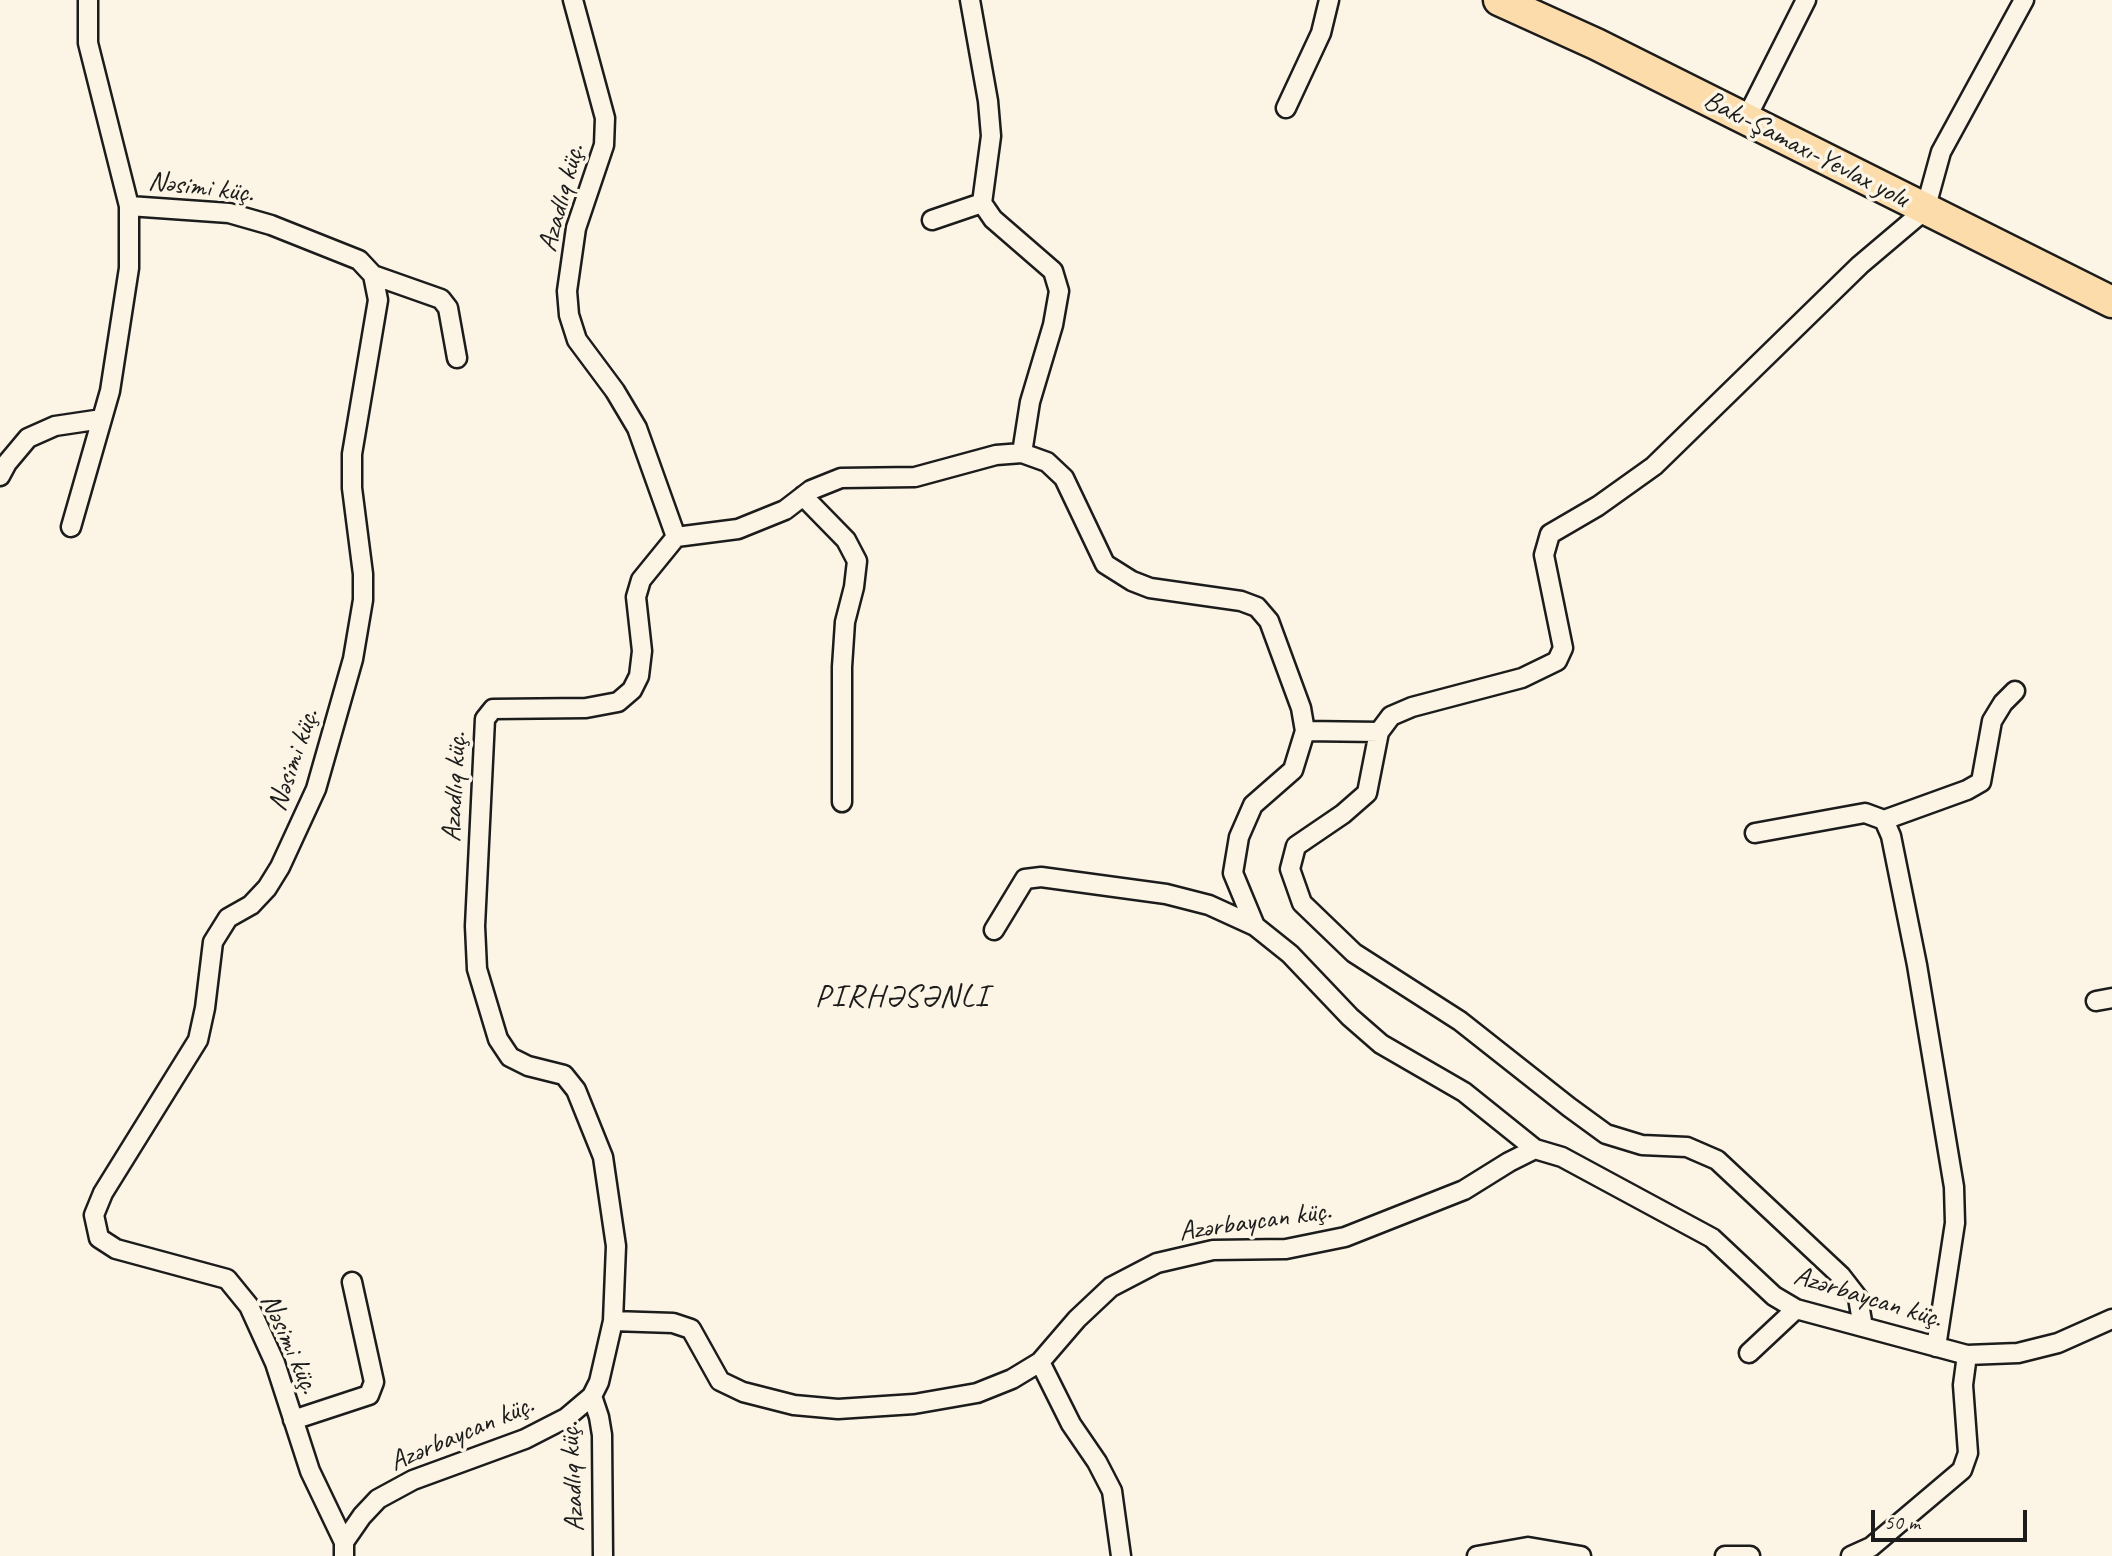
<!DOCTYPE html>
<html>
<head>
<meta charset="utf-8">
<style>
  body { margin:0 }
  #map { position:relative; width:2112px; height:1556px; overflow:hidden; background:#fcf5e5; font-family:Caveat,sans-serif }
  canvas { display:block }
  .scale { position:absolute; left:1871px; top:1510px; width:156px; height:32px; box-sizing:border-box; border:4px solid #1c1c1c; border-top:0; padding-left:9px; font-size:21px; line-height:24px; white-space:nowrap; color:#1c1c1c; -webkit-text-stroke:5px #fcf5e5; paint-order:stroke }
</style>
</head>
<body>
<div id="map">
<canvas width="2112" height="1556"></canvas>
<div class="scale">50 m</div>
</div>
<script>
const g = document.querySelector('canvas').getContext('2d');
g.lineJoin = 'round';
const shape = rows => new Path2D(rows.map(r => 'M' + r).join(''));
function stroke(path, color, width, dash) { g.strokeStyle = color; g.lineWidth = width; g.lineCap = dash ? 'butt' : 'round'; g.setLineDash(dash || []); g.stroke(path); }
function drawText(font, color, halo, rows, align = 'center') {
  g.font = font + ' Caveat,sans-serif'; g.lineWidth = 7; g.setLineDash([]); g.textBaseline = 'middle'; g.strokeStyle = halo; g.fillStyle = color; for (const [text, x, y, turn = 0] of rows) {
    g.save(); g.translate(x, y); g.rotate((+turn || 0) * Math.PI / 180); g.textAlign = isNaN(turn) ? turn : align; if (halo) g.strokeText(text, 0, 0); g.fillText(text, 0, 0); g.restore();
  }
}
const minor = shape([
  [88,0,88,43,129,206,229,213,271,225,359,260,373,275,378,300,352,454,352,488,363,574,363,600,353,659,316,789,280,867,267,888,251,905,228,918,213,942,205,1008,198,1040,103,1193,94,1215,99,1238,116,1249,227,1279,249,1306,275,1363,310,1471,344,1542,344,1556],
  [970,0,988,101,991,136,982,203,993,219,1053,271,1059,291,1053,325,1030,402,1022,453],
  [1286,108,1321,33,1329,0],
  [1746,119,1806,0],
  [932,220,982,203],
  [373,275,441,299,448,308,457,358],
  [0,476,7,463,28,438,55,426,102,419],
  [803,496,846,540,857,561,854,587,845,622,842,667,842,802],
  [71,527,110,391,129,268,129,206],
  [676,537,738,529,785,510,811,490,841,478,915,477,996,455,1022,453,1047,462,1064,478,1105,564,1132,581,1150,588,1241,601,1257,607,1269,621,1301,708,1305,731,1293,770,1253,805,1239,837,1233,873,1255,926],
  [1305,731,1379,732],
  [1884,820,1967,790,1981,782,1992,721,2003,703,2015,691],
  [1755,833,1865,813,1884,820,1891,836,1917,965,1954,1187,1955,1223,1936,1347],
  [994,930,1025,879,1041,877,1166,894,1209,905,1255,926,1290,954,1350,1017,1381,1044,1464,1092,1535,1149],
  [2096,1001,2112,998],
  [613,1321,673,1323,691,1329,720,1381,743,1392,794,1405,838,1409,914,1404,977,1393,1012,1379,1040,1362,1077,1319,1111,1287,1157,1263,1213,1250,1286,1249,1345,1237,1464,1190,1509,1162,1535,1149,1562,1157,1712,1238,1774,1296,1796,1309,1967,1355,2018,1353,2058,1343,2112,1319],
  [1863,1327,1858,1298,1841,1276,1717,1160,1687,1147,1642,1145,1606,1134,1569,1107,1460,1021,1354,953,1302,903,1290,869,1296,846,1343,814,1367,793,1379,732,1391,716,1412,707,1522,678,1557,661,1563,648,1544,555,1550,534,1598,506,1654,466,1860,265,1925,210,1941,152,2024,0],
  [1749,1353,1796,1309],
  [1040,1362,1071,1424,1097,1462,1112,1491,1121,1556],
  [592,1396,599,1417,602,1435,603,1556],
  [293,1420,369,1395,374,1382,352,1282],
  [344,1542,362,1516,378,1499,413,1480,525,1439,566,1418,592,1396,599,1382,613,1321,616,1246,603,1157,576,1090,564,1075,528,1066,510,1057,498,1039,477,969,475,926,485,719,493,709,586,708,618,702,632,690,639,676,642,651,636,597,641,580,676,537,637,428,615,391,577,340,569,315,567,291,576,228,604,145,605,118,573,0],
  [1477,1556,1528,1547,1581,1556],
  [1725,1556,1750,1556],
  [1851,1556,1871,1547,1962,1470,1968,1453,1963,1385,1967,1355]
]);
const trunk = shape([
  [1499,0,1596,44,2112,302]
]);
stroke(minor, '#1c1c1c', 23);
stroke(trunk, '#1c1c1c', 35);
stroke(minor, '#fcf5e5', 18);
stroke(trunk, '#fddcac', 30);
drawText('28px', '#1c1c1c', '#fcf5e5', [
  ["Bakı-Şamaxı-Yevlax yolu",1806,150,27],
  ["Nəsimi küç.",201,188,7],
  ["Azadlıq küç.",562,198,-75],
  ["Nəsimi küç.",294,760,-71],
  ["Azadlıq küç.",455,787,-87],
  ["Azərbaycan küç.",1255,1222,-8],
  ["Azərbaycan küç.",1868,1298,17],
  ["Nəsimi küç.",289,1344,66],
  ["Azərbaycan küç.",462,1434,-23],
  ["Azadlıq küç.",573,1477,-93]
]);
g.letterSpacing = '2px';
drawText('32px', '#1c1c1c', '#fcf5e5', [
  ["PIRHƏSƏNLI",902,998]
]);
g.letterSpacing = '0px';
</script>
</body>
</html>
